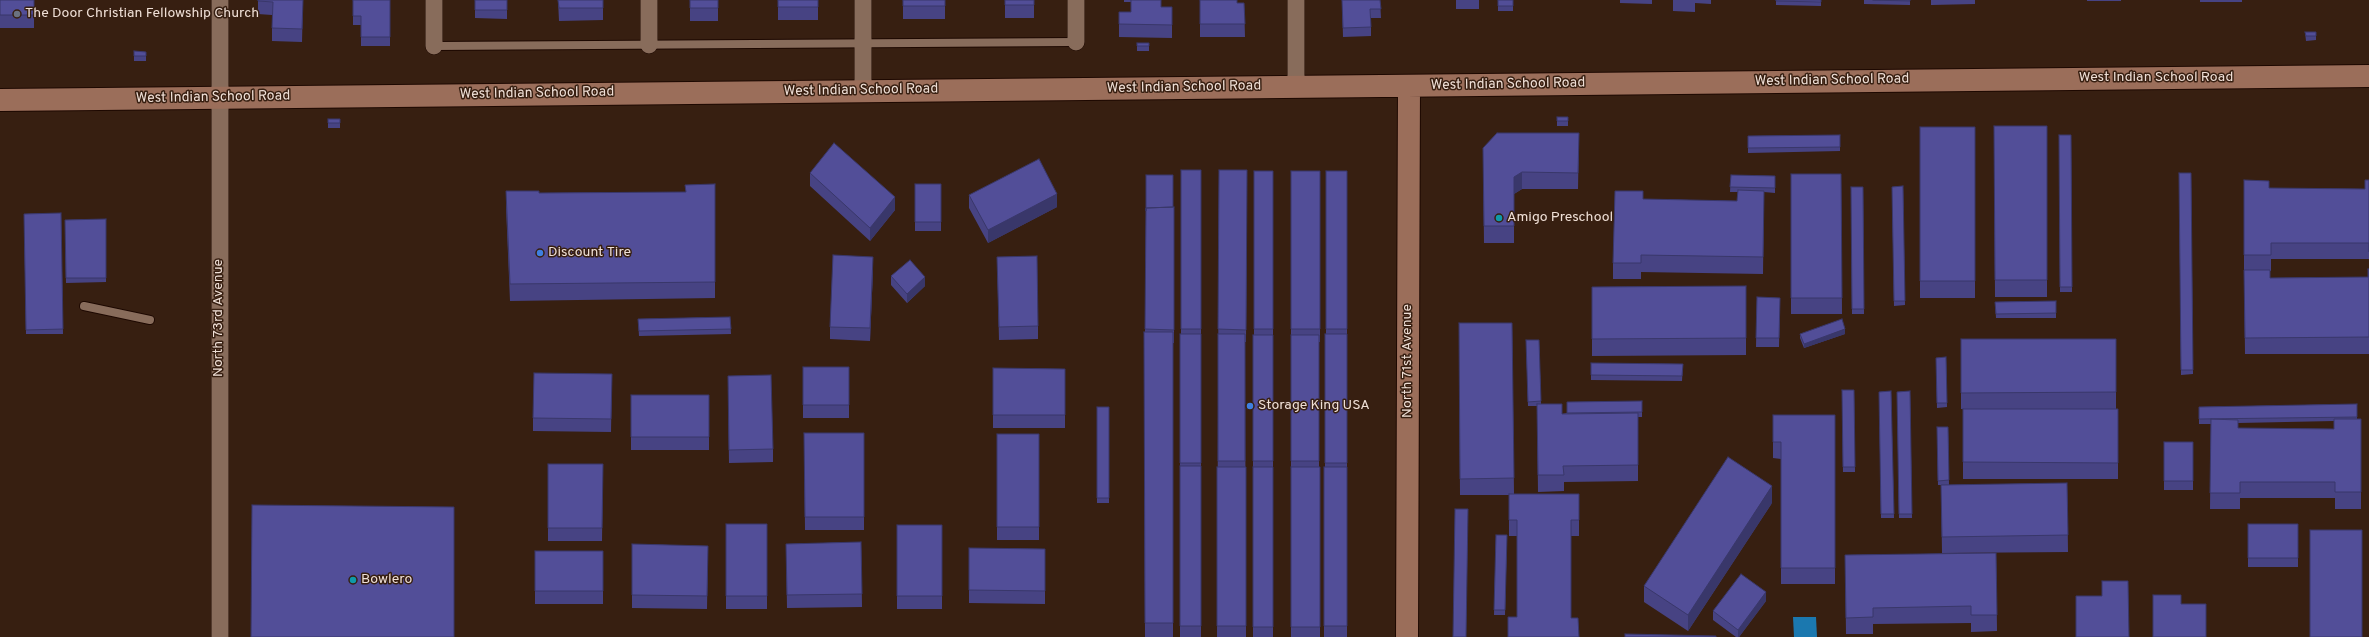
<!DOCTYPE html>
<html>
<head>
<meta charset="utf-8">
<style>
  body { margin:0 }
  canvas { display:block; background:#371f11 }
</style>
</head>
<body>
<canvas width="2369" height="637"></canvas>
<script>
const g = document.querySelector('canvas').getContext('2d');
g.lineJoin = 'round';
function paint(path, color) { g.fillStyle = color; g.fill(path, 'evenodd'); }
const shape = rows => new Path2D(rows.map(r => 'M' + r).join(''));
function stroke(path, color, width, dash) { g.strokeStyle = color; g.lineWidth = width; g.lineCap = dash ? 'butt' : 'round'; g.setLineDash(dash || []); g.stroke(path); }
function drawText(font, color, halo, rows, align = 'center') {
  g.font = font + ' Overpass,sans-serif'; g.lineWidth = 3; g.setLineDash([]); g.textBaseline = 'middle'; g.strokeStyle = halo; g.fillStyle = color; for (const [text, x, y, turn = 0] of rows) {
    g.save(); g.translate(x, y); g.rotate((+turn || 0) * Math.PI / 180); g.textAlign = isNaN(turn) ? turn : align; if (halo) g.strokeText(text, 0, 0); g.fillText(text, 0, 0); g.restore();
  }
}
paint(shape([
  [1793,617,1816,617,1817,637,1794,637]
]), '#1b78af');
const lane = shape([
  [434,46,1076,42],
  [84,306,150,320]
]);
const street = shape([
  [434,0,434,46],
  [649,0,649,45],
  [1076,0,1076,42],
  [1296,87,1296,0],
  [863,90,863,0],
  [220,637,220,0]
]);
const secondary = shape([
  [0,100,2369,76],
  [1407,637,1409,86]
]);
stroke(lane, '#1d0800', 10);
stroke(street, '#1d0800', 18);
stroke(secondary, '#1d0800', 24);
stroke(lane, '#886c5b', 8);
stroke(street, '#886c5b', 17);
stroke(secondary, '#9b6e5a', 22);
paint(shape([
  [0,0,34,0,34,28,0,28],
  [258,0,303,0,302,42,272,41,272,15,258,14],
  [353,0,390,0,390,46,361,46,361,25,353,25],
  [475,0,507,0,507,19,475,18],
  [558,0,603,0,603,20,559,21],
  [690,0,718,0,718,21,690,21],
  [778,0,818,0,818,20,778,20],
  [903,0,945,0,945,19,903,19],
  [1005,0,1034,0,1034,18,1005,18],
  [1124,0,1161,0,1161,7,1172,7,1172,38,1119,37,1119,12,1131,12,1131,2,1124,2],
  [1200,0,1237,3,1244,3,1245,37,1200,37],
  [1342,0,1380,0,1381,18,1371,18,1371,36,1343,37],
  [1456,0,1479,0,1479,9,1456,9],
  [1498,0,1513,0,1513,11,1498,11],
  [1620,0,1652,0,1652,4,1620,3],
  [1673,0,1711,0,1711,4,1695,3,1695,12,1673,11],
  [1776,0,1821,0,1821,6,1776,5],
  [1864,0,1910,0,1910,5,1864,4],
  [1931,0,1975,0,1975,4,1931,5],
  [2087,0,2121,0,2121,1,2087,1],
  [2200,0,2242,0,2242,2,2200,2],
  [2305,32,2316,32,2316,40,2306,41],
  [1137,43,1149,43,1149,51,1137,51],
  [134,51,146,52,146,61,134,61],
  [1557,117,1568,117,1568,126,1557,126],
  [328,119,340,119,340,128,328,128],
  [1994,126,2047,126,2047,297,1995,297],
  [1920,127,1975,127,1975,298,1920,298],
  [1579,133,1578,189,1522,189,1514,194,1514,243,1484,243,1483,148],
  [1840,135,1840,151,1748,153,1748,136],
  [2059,135,2071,135,2072,292,2060,292],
  [1181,170,1201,170,1201,637,1180,637,1180,334,1181,334],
  [1219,170,1247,170,1246,342,1245,342,1246,637,1217,637],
  [1254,171,1273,171,1273,637,1253,637,1253,335,1254,335],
  [1291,171,1320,171,1320,342,1319,342,1319,467,1320,467,1320,637,1291,637],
  [1326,171,1347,171,1347,637,1324,637,1324,467,1325,467,1325,334,1326,334],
  [810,173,895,210,870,241,810,186],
  [2179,173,2191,173,2193,374,2181,375],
  [1791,174,1841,174,1842,314,1791,314],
  [1731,175,1775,176,1775,193,1764,192,1763,274,1641,272,1641,279,1613,279,1613,263,1643,199,1737,201,1738,192,1730,192],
  [2244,180,2269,188,2365,189,2369,180,2369,268,2369,259,2271,259,2271,271,2270,271,2270,278,2368,277,2369,269,2369,354,2245,354,2244,271],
  [715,184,715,298,510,301,506,207,506,191,539,193,685,192],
  [915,184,941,184,941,231,915,231],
  [1903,186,1905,305,1894,306,1892,187],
  [1851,187,1863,187,1864,314,1852,314],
  [969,195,1057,207,988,243,969,208],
  [61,213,63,334,26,334,24,214],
  [1146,217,1174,330,1174,343,1173,343,1173,637,1145,637,1144,332,1145,332],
  [106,219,106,282,66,283,65,220],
  [997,257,1038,326,1038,339,999,340],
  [873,270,870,341,830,339,830,327],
  [891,276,925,286,907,303,891,285],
  [1746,286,1746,355,1592,356,1592,287],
  [1757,297,1780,298,1779,347,1756,347],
  [2056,301,2056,318,1996,318,1995,302],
  [730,317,731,334,639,336,638,319],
  [1459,323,1512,323,1514,494,1579,494,1579,536,1571,536,1517,617,1517,536,1509,536,1509,495,1460,495],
  [1800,334,1845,334,1804,348,1800,338],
  [1961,339,2116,339,2116,409,2037,409,2118,409,2118,479,1963,479,1963,409,1961,409],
  [1526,340,1539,340,1541,404,1562,414,1567,413,1642,401,1642,417,1638,417,1638,481,1564,482,1564,491,1538,492,1537,406,1528,406],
  [1946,357,1947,407,1937,408,1936,358],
  [1591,363,1683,364,1682,381,1591,380],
  [803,367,849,367,849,418,803,418],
  [993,368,1065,369,1065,428,993,428],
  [612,374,611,432,533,431,533,418],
  [728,389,773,449,773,462,729,463],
  [1842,390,1854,390,1855,472,1843,472],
  [1891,391,1894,518,1881,518,1879,392],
  [1910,391,1912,518,1899,518,1897,392],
  [631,395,709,395,709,450,631,450],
  [2357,404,2357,419,2361,419,2361,509,2335,509,2335,498,2240,498,2240,509,2210,509,2211,424,2199,424,2199,407],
  [2334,421,2334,429,2238,428,2238,423],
  [1097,407,1109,407,1109,503,1097,503],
  [1773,415,1835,415,1835,584,1781,584,1781,459,1773,458],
  [1937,427,1948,427,1949,485,2067,483,2068,552,1942,553,1941,485,1938,485],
  [804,433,864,433,864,530,805,530],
  [997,434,1039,434,1039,540,997,540],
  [2164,442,2193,442,2193,490,2164,490],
  [548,464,603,464,602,541,548,541],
  [1772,503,1688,631,1644,602,1644,586],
  [726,524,767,524,767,609,726,609],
  [2248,524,2298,524,2298,567,2248,567],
  [897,525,942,525,942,609,897,609],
  [1496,535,1507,535,1505,615,1494,615],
  [861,542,862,607,787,608,786,544],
  [632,544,708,546,707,609,632,608],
  [969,548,1045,549,1045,604,969,603],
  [535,551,603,551,603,604,535,604],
  [1996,553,1997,631,1971,632,1971,623,1873,624,1873,634,1846,634,1845,555],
  [1766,601,1739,637,1736,637,1713,620,1713,611]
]), '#474383');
paint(shape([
  [1522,172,1522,189,1514,194,1514,177],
  [1057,194,1057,207,988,243,988,230],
  [895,197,895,210,870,241,870,228],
  [873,257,873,270,870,341,870,328],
  [925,277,925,286,907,303,907,294],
  [1845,329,1845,334,1804,348,1804,344],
  [1772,486,1772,503,1688,631,1688,615],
  [1766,592,1766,601,1739,637,1738,637,1738,630]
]), '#39376a');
const building = shape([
  [0,0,34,0,34,15,0,15,0,0],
  [258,0,303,0,302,29,272,28,273,2,258,1,258,0],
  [353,0,390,0,390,37,361,37,361,16,353,16,353,0],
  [475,0,507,0,507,10,475,10,475,0],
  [558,0,603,0,603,8,559,8,558,0],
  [690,0,718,0,718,8,690,8,690,0],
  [778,0,818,0,818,7,778,7,778,0],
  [903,0,945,0,945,6,903,6,903,0],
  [1005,0,1034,0,1034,5,1005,5,1005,0],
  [1131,0,1161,0,1161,7,1172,7,1172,25,1119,24,1119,12,1131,12,1131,0],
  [1200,0,1237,0,1237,3,1244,3,1245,24,1200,24,1200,0],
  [1342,0,1380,0,1381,9,1370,9,1371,27,1343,28,1342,0],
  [1498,0,1513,0,1513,6,1498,6,1498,0],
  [1776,0,1821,0,1821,2,1776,1,1776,0],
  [1873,0,1910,0,1910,1,1873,0],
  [2305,32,2316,32,2316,36,2306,36,2305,32],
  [1137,43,1149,43,1149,46,1137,46,1137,43],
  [134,51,146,52,146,56,134,56,134,51],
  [1557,117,1568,117,1568,121,1557,121,1557,117],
  [328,119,340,119,340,123,328,123,328,119],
  [1994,126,2047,126,2047,280,1995,280,1994,126],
  [1920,127,1975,127,1975,281,1920,281,1920,127],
  [1497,133,1579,133,1578,173,1522,172,1514,177,1514,226,1484,226,1483,148,1497,133],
  [1840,135,1840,147,1748,148,1748,136,1840,135],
  [2059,135,2071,135,2072,287,2060,287,2059,135],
  [834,143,895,197,870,228,810,173,834,143],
  [1039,159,1057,194,988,230,969,195,1039,159],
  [1181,170,1201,170,1201,329,1181,329,1181,170],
  [1219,170,1247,170,1246,330,1218,329,1219,170],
  [1254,171,1273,171,1273,329,1254,329,1254,171],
  [1291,171,1320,171,1320,329,1291,329,1291,171],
  [1326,171,1347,171,1347,329,1326,329,1326,171],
  [2179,173,2191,173,2193,370,2181,370,2179,173],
  [1791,174,1841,174,1842,298,1791,298,1791,174],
  [1146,175,1173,175,1173,207,1146,208,1146,211,1146,175],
  [1731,175,1775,176,1775,188,1730,187,1731,175],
  [2244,180,2269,181,2269,188,2365,189,2365,180,2369,180,2369,252,2369,243,2271,243,2271,255,2244,255,2244,180],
  [715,184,715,282,510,284,506,191,539,191,539,193,686,192,685,185,715,184],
  [915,184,941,184,941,222,915,222,915,184],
  [1903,186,1905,301,1894,301,1892,187,1903,186],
  [1851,187,1863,187,1864,309,1852,309,1851,187],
  [1738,190,1764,191,1763,257,1641,255,1641,263,1613,263,1615,191,1643,191,1643,199,1737,201,1738,190],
  [1174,207,1174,330,1145,329,1146,208,1174,207],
  [61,213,63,329,26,330,24,214,61,213],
  [106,219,106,278,66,278,65,220,106,219],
  [833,255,873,257,870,328,830,327,833,255],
  [1037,256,1038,326,999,327,997,257,1037,256],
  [910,260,925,277,907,294,891,276,910,260],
  [2368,269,2369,269,2369,337,2245,338,2244,270,2270,270,2270,278,2368,277,2368,269],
  [1746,286,1746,338,1592,339,1592,287,1746,286],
  [1757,297,1780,298,1779,338,1756,338,1757,297],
  [2056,301,2056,313,1996,314,1995,302,2056,301],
  [730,317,731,329,639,331,638,319,730,317],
  [1842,319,1845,329,1804,344,1800,334,1842,319],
  [1459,323,1512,323,1514,478,1460,479,1459,323],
  [1144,332,1173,332,1173,623,1145,623,1144,332],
  [1180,334,1201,334,1201,463,1180,463,1180,334],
  [1218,334,1245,334,1245,461,1218,461,1218,334],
  [1325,334,1347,334,1347,463,1325,463,1325,334],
  [1253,335,1273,335,1273,461,1253,461,1253,335],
  [1291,335,1319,335,1319,461,1291,461,1291,335],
  [1961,339,2116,339,2116,392,1961,393,1961,339],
  [1526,340,1539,340,1541,401,1528,402,1526,340],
  [1946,357,1947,403,1937,403,1936,358,1946,357],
  [1591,363,1683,364,1682,376,1591,375,1591,363],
  [803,367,849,367,849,405,803,405,803,367],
  [993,368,1065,369,1065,415,993,415,993,368],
  [534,373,612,374,611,419,533,418,534,373],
  [771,375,773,449,729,450,728,376,771,375],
  [1842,390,1854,390,1855,467,1843,467,1842,390],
  [1891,391,1894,514,1881,514,1879,392,1891,391],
  [1910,391,1912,514,1899,514,1897,392,1910,391],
  [631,395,709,395,709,437,631,437,631,395],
  [1642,401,1642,412,1567,413,1567,402,1642,401],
  [1537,404,1562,404,1562,414,1638,413,1638,465,1563,466,1564,475,1538,475,1537,404],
  [2357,404,2357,417,2199,419,2199,407,2357,404],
  [1097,407,1109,407,1109,498,1097,498,1097,407],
  [1963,409,2118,409,2118,463,1963,462,1963,409],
  [1773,415,1835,415,1835,568,1781,568,1781,442,1773,442,1773,415],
  [2211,419,2238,420,2238,428,2334,429,2334,419,2361,419,2361,492,2335,492,2335,482,2240,482,2240,493,2210,493,2211,419],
  [1937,427,1948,427,1949,480,1938,481,1937,427],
  [804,433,864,433,864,517,805,517,804,433],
  [997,434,1039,434,1039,527,997,527,997,434],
  [2164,442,2193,442,2193,481,2164,481,2164,442],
  [1728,457,1772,486,1688,615,1644,586,1728,457],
  [548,464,603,464,602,528,548,528,548,464],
  [1180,466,1201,466,1201,626,1180,626,1180,466],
  [1217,467,1246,467,1246,626,1217,626,1217,467],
  [1253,467,1273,467,1273,627,1253,627,1253,467],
  [1291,467,1320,467,1320,627,1291,627,1291,467],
  [1324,467,1347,467,1347,626,1324,626,1324,467],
  [2067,483,2068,535,1942,537,1941,485,2067,483],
  [1509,494,1579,494,1579,520,1571,520,1571,618,1578,618,1579,637,1508,637,1508,617,1517,617,1517,520,1509,520,1509,494],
  [252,505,454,507,454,637,251,637,252,505],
  [1455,509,1468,509,1466,637,1453,637,1455,509],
  [726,524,767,524,767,596,726,596,726,524],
  [2248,524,2298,524,2298,558,2248,558,2248,524],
  [897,525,942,525,942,596,897,596,897,525],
  [2310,530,2362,530,2362,637,2310,637,2310,530],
  [1496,535,1507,535,1505,610,1494,610,1496,535],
  [861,542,862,594,787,595,786,544,861,542],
  [632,544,708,546,707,596,632,595,632,544],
  [969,548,1045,549,1045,591,969,590,969,548],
  [535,551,603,551,603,591,535,591,535,551],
  [1996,553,1997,615,1971,615,1971,606,1873,608,1873,617,1846,618,1845,555,1996,553],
  [1741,574,1766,592,1738,630,1713,611,1741,574],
  [2102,581,2128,581,2129,637,2076,637,2076,596,2102,596,2102,581],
  [2153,595,2181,595,2181,604,2206,604,2206,637,2153,637,2153,595],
  [1625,634,1716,636,1716,637,1625,637,1625,634]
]);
paint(building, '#524e98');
stroke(building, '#39376a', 1);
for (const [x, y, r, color] of [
  [17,14,4,"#6b7280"],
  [1499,218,4,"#0f9aa8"],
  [540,253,4,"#3f7fe0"],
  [1250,406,4,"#3f7fe0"],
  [353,580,4,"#0f9aa8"]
]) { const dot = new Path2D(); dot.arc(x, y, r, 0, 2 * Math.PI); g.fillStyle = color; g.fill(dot); stroke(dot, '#371f11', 1.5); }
drawText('14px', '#efdfd6', '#371f11', [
  ["The Door Christian Fellowship Church",25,14],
  ["Amigo Preschool",1507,218],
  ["Discount Tire",548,253],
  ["Storage King USA",1258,406],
  ["Bowlero",361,580]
], 'left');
drawText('14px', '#efdfd6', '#371f11', [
  ["West Indian School Road",2156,78],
  ["West Indian School Road",1832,81,-1],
  ["West Indian School Road",1508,85,-1],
  ["West Indian School Road",1184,88,-1],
  ["West Indian School Road",861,91,-1],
  ["West Indian School Road",537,94,-1],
  ["West Indian School Road",213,98,-1],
  ["North 73rd Avenue",219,318,-90],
  ["North 71st Avenue",1408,361,-90]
]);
</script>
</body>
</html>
